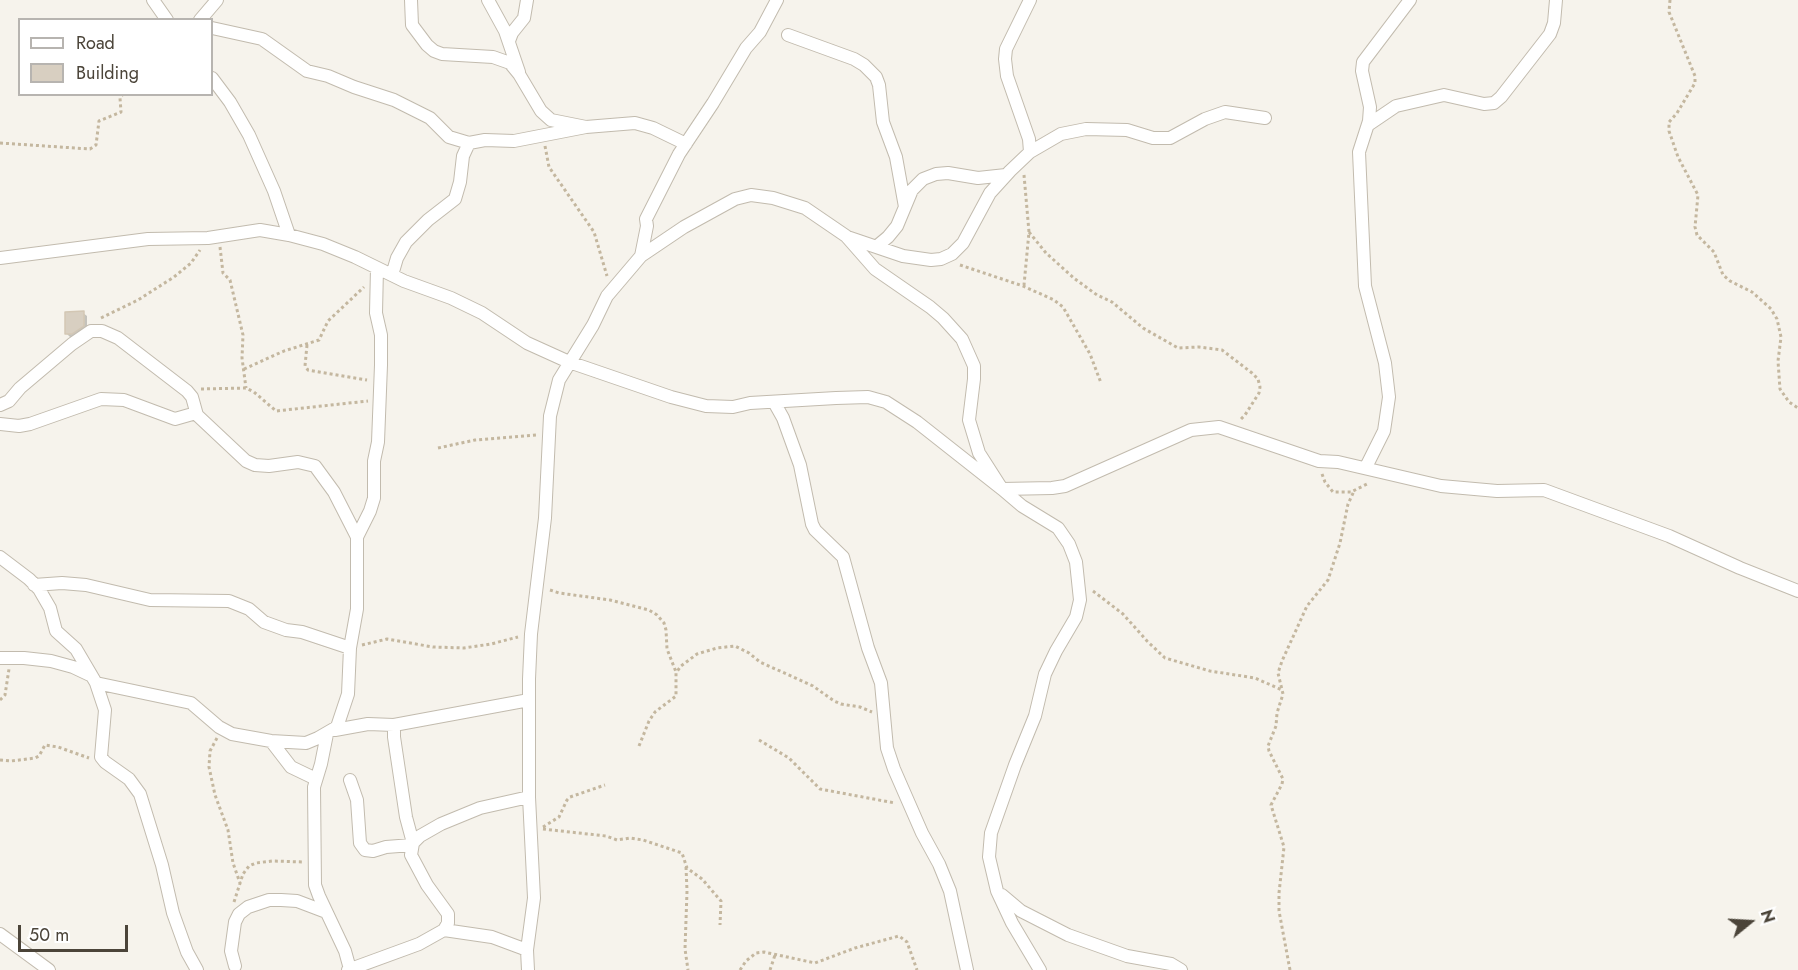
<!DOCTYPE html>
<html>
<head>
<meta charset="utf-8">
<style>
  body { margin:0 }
  #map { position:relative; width:1798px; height:970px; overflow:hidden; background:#f6f3ec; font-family:Jost,sans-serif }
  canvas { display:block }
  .legend { position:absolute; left:18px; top:18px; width:195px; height:78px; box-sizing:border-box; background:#fff; border:2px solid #b7b4b0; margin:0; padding:8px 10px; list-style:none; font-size:18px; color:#4b4439 }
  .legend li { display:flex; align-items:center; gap:12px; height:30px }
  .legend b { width:30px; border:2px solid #b7b4b0 }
  .north { position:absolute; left:1720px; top:892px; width:60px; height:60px; -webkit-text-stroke:4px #fff; paint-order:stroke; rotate:72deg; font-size:16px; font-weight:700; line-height:24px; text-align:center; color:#4b4439 }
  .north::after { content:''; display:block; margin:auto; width:21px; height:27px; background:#4b4439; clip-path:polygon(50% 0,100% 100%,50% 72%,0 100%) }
  .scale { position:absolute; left:18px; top:925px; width:110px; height:27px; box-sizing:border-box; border:3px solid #4b4439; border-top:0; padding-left:8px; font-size:18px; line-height:21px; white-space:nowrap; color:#4b4439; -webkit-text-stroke:4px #fff; paint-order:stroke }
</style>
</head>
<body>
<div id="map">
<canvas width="1798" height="970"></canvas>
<ul class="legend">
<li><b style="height:8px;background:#fff"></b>Road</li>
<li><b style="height:16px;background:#d8cfc1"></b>Building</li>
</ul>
<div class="north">N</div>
<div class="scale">50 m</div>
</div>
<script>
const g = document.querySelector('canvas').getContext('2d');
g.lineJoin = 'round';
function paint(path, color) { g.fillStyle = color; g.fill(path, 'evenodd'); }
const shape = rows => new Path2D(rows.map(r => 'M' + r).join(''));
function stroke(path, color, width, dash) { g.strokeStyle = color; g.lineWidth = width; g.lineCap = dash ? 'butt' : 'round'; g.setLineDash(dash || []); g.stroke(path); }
paint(shape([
  [83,313,87,316,87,329,76,337,70,337,67,334]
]), '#0003');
const building = shape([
  [84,311,84,326,72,334,65,334,65,312,84,311]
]);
paint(building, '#d8cfc1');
stroke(building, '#d3c7b4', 1.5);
const minor = shape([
  [153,0,167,20],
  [411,0,412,25,427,45,434,51,442,54,493,57,510,63,519,74,541,111,551,120,586,127,635,123,653,128,686,144],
  [488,0,505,31,519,72],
  [1030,0,1006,49,1005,59,1007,76,1029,139,1030,152],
  [200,20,217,0],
  [212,28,262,39,307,71,328,76,354,87,394,100,430,118,449,137,469,143,485,140,514,141,586,127],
  [788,35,854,59,864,65,876,77,879,85,883,122,896,157,905,207],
  [509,41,512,33,524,18,527,0],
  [212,78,230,102,249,135,274,191,289,235],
  [1368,125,1396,106,1444,95,1484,104,1494,103,1501,97,1550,34,1554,23,1556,0],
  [847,237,903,256,931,260,941,259,952,254,963,243,990,193,1010,171,1030,152,1061,134,1086,129,1127,130,1153,138,1170,138,1205,119,1225,112,1265,118],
  [876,247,888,237,897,226,912,190,923,179,936,174,948,173,978,178,1006,175],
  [641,256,647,226,646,219,679,154,713,103,746,48,760,32,777,0],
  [0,258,148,239,208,238,260,230,289,235,323,244,355,257,404,281,451,298,482,313,527,343,569,362,671,397,706,406,733,407,750,403,836,398,868,397,886,402,917,422,1002,489,1052,488,1065,486,1191,430,1219,427,1319,461,1338,462,1441,486,1497,491,1544,490,1669,536,1740,568,1798,591],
  [392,275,397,258,406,242,428,220,455,199,460,182,463,156,469,143],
  [774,402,783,418,800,465,812,524,815,530,843,557,868,648,881,683,887,748,894,769,922,833,939,864,950,891,967,970],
  [0,405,9,401,20,388,72,344,91,331,102,331,118,338,187,391,192,397,197,415,246,461,255,465,269,466,298,462,315,466,334,492,357,537],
  [0,424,19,426,30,424,101,399,124,400,175,419,196,413],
  [1366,467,1384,431,1389,397,1385,363,1365,286,1359,152,1369,121,1370,107,1362,71,1363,62,1410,0],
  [0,557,29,579,39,589,50,608,56,631,76,649,96,683,105,710,101,757,105,762,129,779,140,794,162,865,173,913,187,952,197,970],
  [34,585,62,583,86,585,150,600,229,601,249,609,264,622,286,630,302,632,350,648],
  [0,658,24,658,51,661,73,667,92,676],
  [96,683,191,703,219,727,232,734,271,741,306,743,318,738,337,727,348,694,350,648,357,609,357,537,370,511,374,498,374,461,378,442,381,365,381,335,376,313,377,268],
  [394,725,394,737,406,817,413,843],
  [335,730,368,724,394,725,529,700],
  [327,734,321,764,314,787,315,885,319,896,345,951,350,969],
  [271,741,291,767,316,779],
  [350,780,357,800,360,843,365,850,373,851,386,847,412,845],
  [1002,895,1021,911,1068,935,1127,956,1171,964,1181,970],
  [444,930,492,937,527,950],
  [0,934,49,970],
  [235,966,231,951,235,922,239,914,248,907,269,900,281,900,297,901,326,912],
  [348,970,419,944,444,930,448,923,448,914,427,885,411,855,413,843,420,836,441,824,480,808,529,797],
  [528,970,527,950,534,898,529,797,529,679,531,634,545,518,550,416,559,380,593,325,607,296,641,256,684,227,735,199,751,195,773,198,805,208,846,236,875,269,930,307,943,318,962,339,974,366,974,379,969,420,979,453,1002,489,1022,506,1058,528,1069,544,1076,562,1080,600,1076,617,1056,651,1045,674,1035,716,1015,765,991,833,989,857,997,891,1012,923,1040,970]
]);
stroke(minor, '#c2bbae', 14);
stroke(shape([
  [1670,0,1669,12,1695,76,1695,83,1677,113,1669,122,1669,131,1678,157,1698,195,1695,227,1697,235,1714,252,1723,275,1730,281,1752,292,1771,309,1777,319,1781,337,1778,361,1780,389,1789,402,1798,408],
  [0,143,90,149,96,145,99,121,121,112,120,98,123,94],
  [545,146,549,167,594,232,607,276],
  [1024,175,1029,232,1024,285],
  [1029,232,1046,253,1075,279,1097,295,1112,302,1143,328,1178,348,1199,347,1222,350,1252,373,1258,379,1260,387,1259,393,1245,415,1240,420],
  [220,247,223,273,230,280,243,335,242,358,246,388],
  [960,265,1023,286,1054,300,1063,307,1090,354,1101,383],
  [101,318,138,300,174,277,191,263,200,250],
  [307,345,305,366,308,370,367,380],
  [244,369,284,351,319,340,328,321,364,287],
  [201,389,246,388,254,392,276,411,368,401],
  [438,448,475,440,536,435],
  [1322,474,1325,482,1333,492,1351,492,1369,483],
  [550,590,559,593,610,600,649,610,657,615,664,623,666,630,667,649,676,672],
  [1093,591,1123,614,1147,641,1165,658,1210,671,1255,678,1282,690],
  [362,645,387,639,433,647,464,648,491,644,518,637],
  [0,700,5,695,9,669],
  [217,738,210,751,209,767,215,795,228,830,233,863,240,883],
  [759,740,789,758,820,789,895,803],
  [639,746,649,721,655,712,676,696,676,673,681,666,697,654,717,648,735,646,749,653,760,662,813,686,834,701,841,704,860,707,872,712],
  [0,760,11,761,35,758,39,756,45,745,58,747,89,758],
  [543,827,559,817,567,800,570,797,605,785],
  [543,829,606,836,617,840,630,838,643,840,682,853,687,868,702,879,721,901,720,925],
  [686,867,687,891,685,949,688,970],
  [234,902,243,874,249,866,256,863,272,861,304,862],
  [740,970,746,961,756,953,764,952,815,963,855,948,899,936,907,942,917,970],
  [770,970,775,955],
  [1290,970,1279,911,1279,893,1284,847,1271,805,1282,784,1283,779,1269,751,1268,746,1276,726,1277,713,1283,694,1278,673,1282,661,1307,606,1328,580,1340,543,1348,504,1354,491]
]), '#c4b79f', 3, [3, 3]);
stroke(minor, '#fff', 12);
</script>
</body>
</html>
